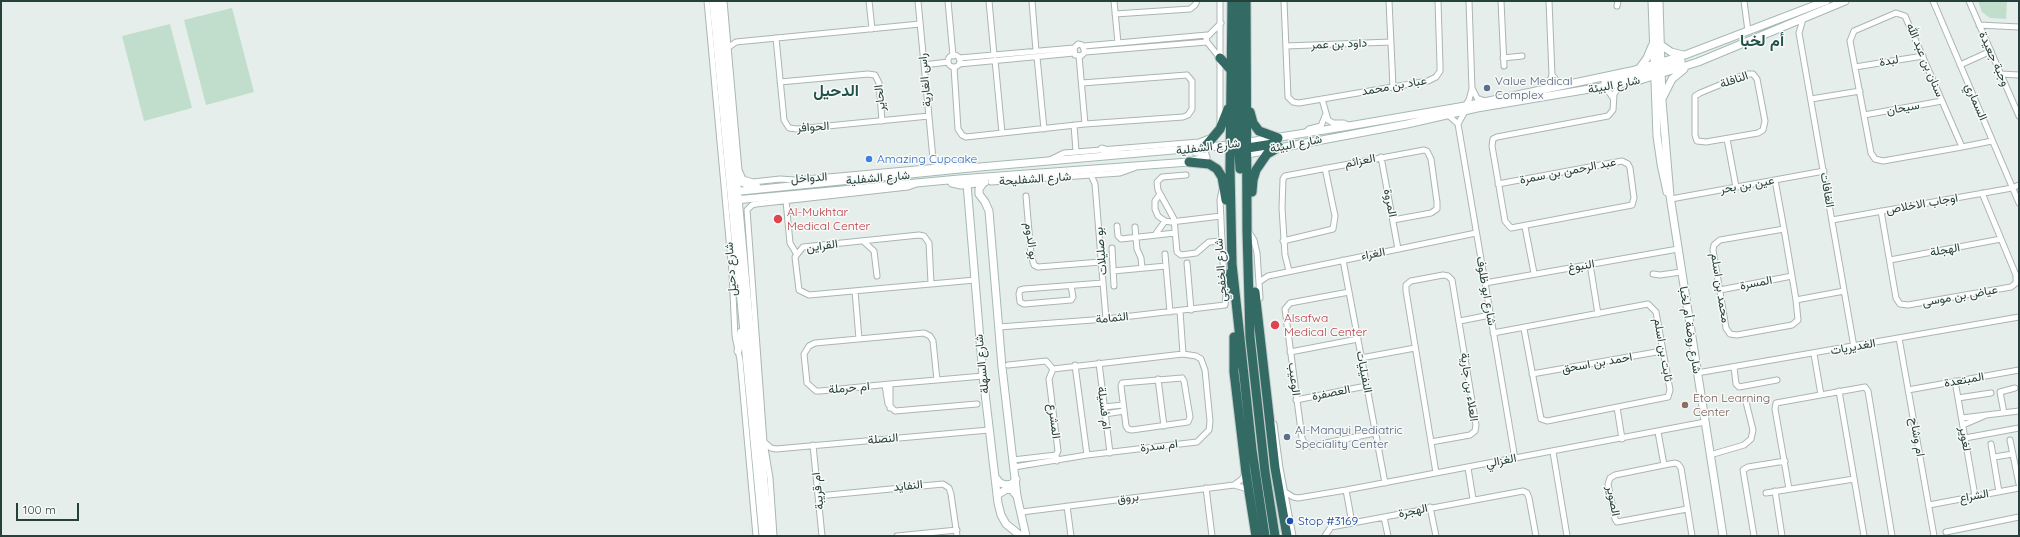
<!DOCTYPE html>
<html>
<head>
<meta charset="utf-8">
<style>
  body { margin:0 }
  #map { position:relative; width:2020px; height:537px; overflow:hidden; background:#e6eeeb; font-family:Quicksand,sans-serif }
  canvas { display:block }
  .frame { position:absolute; inset:0; border:2px solid #26403b; pointer-events:none }
  .scale { position:absolute; left:16px; top:503px; width:63px; height:18px; box-sizing:border-box; border:2px solid #26403b; border-top:0; padding-left:5px; font-size:12px; line-height:14px; white-space:nowrap; color:#26403b; -webkit-text-stroke:3px #f7faf9; paint-order:stroke }
</style>
</head>
<body>
<div id="map">
<canvas width="2020" height="537"></canvas>
<div class="frame"></div>
<div class="scale">100 m</div>
</div>
<script>
const g = document.querySelector('canvas').getContext('2d');
g.lineJoin = 'round';
function paint(path, color) { g.fillStyle = color; g.fill(path, 'evenodd'); }
const shape = rows => new Path2D(rows.map(r => 'M' + r).join(''));
function stroke(path, color, width, dash) { g.strokeStyle = color; g.lineWidth = width; g.lineCap = dash ? 'butt' : 'round'; g.setLineDash(dash || []); g.stroke(path); }
function drawText(font, color, halo, rows, align = 'center') {
  g.font = font + ' Quicksand,Vazirmatn,sans-serif'; g.lineWidth = 3; g.setLineDash([]); g.textBaseline = 'middle'; g.strokeStyle = halo; g.fillStyle = color; for (const [text, x, y, turn = 0] of rows) {
    g.save(); g.translate(x, y); g.rotate((+turn || 0) * Math.PI / 180); g.textAlign = isNaN(turn) ? turn : align; if (halo) g.strokeText(text, 0, 0); g.fillText(text, 0, 0); g.restore();
  }
}
paint(shape([
  [1978,1,2007,1,2006,19,1990,18,1982,12],
  [232,8,254,92,206,105,184,20],
  [170,24,192,108,144,121,122,36]
]), '#c0decb');
const street = shape([
  [707,1,732,272,735,336,740,360,756,536],
  [724,1,739,170,743,179,753,182,780,179,795,180,949,166,958,163,974,166],
  [869,1,872,29],
  [918,1,933,159,939,166],
  [948,1,953,56],
  [989,1,994,55],
  [1032,1,1036,51],
  [1114,1,1118,43],
  [1284,1,1288,97,1293,102,1299,103,1428,81,1436,77,1440,71,1440,65,1438,1],
  [1389,1,1393,87],
  [1501,1,1504,66],
  [1744,1,1748,31],
  [1933,1,2019,203],
  [1969,1,2019,116],
  [1617,6,1618,1],
  [1115,14,1190,9,1195,5,1197,1],
  [1803,19,1799,33,1854,347],
  [1979,25,2019,27],
  [776,38,784,120,789,128,797,129,929,116],
  [1084,46,1207,35],
  [1286,46,1391,42],
  [729,47,736,42,920,24],
  [1085,52,1082,45,1078,44,1074,48,1075,55,1081,56,1085,52,1207,42],
  '948 61a6 6 0 1 1 12 0a6 6 0 1 1-12 0Z',
  [1079,56,1085,124],
  [1037,57,1044,129],
  [959,58,1074,48],
  [1220,58,1207,42,1206,38,1221,23],
  [1503,58,1522,56],
  [995,60,1002,133],
  [959,64,1074,53],
  [924,65,948,62],
  [1960,65,1991,51],
  [954,67,958,129,962,135,966,137,1085,124,1183,117,1188,115,1192,109,1192,81,1187,75,1082,83],
  [1855,67,1923,56],
  [1746,74,1753,74,1757,79,1765,121,1763,130,1758,133,1706,142,1697,141,1695,135,1695,96,1700,93,1746,74],
  [2001,74,2019,75],
  [1552,75,1558,82,1565,85],
  [780,82,868,74,875,75,879,83,882,121],
  [1602,88,1609,92,1613,98],
  [1547,89,1552,75,1549,1],
  [1473,90,1477,98,1485,101],
  [1322,99,1328,120,1333,123,1344,123,1349,126],
  [1811,99,1860,91],
  [1465,106,1469,100,1472,89,1469,1],
  [1447,114,1458,124,1515,459],
  [1864,115,1942,101],
  [1220,122,1220,1],
  [1458,124,1465,111],
  [1074,125,1076,151],
  [1305,133,1309,129,1321,126,1325,116],
  [1727,139,1736,187],
  [1962,147,1905,16,1896,13,1854,31,1850,41,1871,153,1875,159,1883,161,1962,147,1992,141],
  [1381,157,1398,249],
  [1050,160,1064,153,1199,142,1209,138],
  [1091,175,1095,184,1106,319],
  [1186,175,1162,177,1157,182,1158,190,1174,219,1177,252,1181,255,1196,253,1209,242,1222,241],
  [1775,180,1784,229,1792,276,1796,300,1798,320,1792,325,1737,335,1730,334,1726,328,1713,250,1714,245,1720,240,1784,229],
  [991,182,1120,173,1134,168],
  [1498,184,1622,161,1628,164,1630,168,1634,198,1632,205,1511,228,1505,221,1492,146,1493,139,1497,137,1608,116,1613,110,1614,94,1621,84],
  [1160,194,1155,201,1155,209,1158,216,1165,221,1171,222,1221,216],
  [1026,196,1031,255,1034,265,1038,267,1101,262],
  [1671,199,1824,171],
  [786,201,790,243,796,253],
  [1881,211,1896,298,1900,304,1908,305,2011,287,2016,283,2016,275,1982,193],
  [1832,220,2012,188,2019,185],
  [1117,226,1118,236,1121,239,1175,233],
  [1135,227,1137,249,1141,258,1142,268],
  [1525,227,1534,273],
  [1249,232,1254,240,1257,253,1260,298],
  [1155,235,1165,221],
  [863,241,874,251,877,276],
  [1283,241,1333,229,1335,216,1325,168],
  [1112,248,1114,286],
  [1165,254,1170,312],
  [1343,260,1385,483],
  [1890,260,2001,239],
  [1187,263,1191,310],
  [1590,264,1598,314],
  [1113,271,1166,266],
  [1289,271,1285,255,1282,208,1283,179,1285,176,1424,150,1427,151,1431,159,1437,202,1437,209,1431,213,1393,220],
  [1653,274,1660,275,1681,272],
  [1259,282,1268,276,1476,233],
  [931,283,929,243,924,236,919,235,803,247,795,257,799,290,809,295,975,280],
  [1485,283,1678,249],
  [1071,286,1073,297,1071,300,1024,304,1020,302,1019,294,1020,290,1024,289,1103,283],
  [1720,290,1792,276],
  [855,291,859,339],
  [1349,292,1290,303,1285,309,1302,438,1304,443,1311,446,1375,433],
  [1796,300,1844,291],
  [1180,311,1183,354],
  [1460,321,1490,315],
  [999,327,1106,319,1225,305,1226,296,1224,282,1220,200,1222,190],
  [1493,333,1648,304,1656,312,1670,390,1668,397,1547,421,1541,419,1524,329],
  [1899,338,1934,536],
  [1290,352,1358,339],
  [1814,354,1821,395],
  [1361,358,1415,348],
  [1099,363,1110,453],
  [1008,365,1046,361,1053,369],
  [1075,365,1087,455],
  [1734,367,1736,384,1739,387,1777,380],
  [1053,369,1049,379,1058,451,1056,455,1057,461],
  [1697,373,2019,317],
  [1532,374,1662,351],
  [1182,378,1184,381,1190,417,1188,422,1132,430,1128,429,1126,426,1121,386,1122,383,1182,378],
  [1158,379,1164,426],
  [937,380,933,341,930,336,924,333,815,343,809,346,804,354,807,383,816,391,820,391,890,384,937,380,983,376],
  [1955,381,1975,496],
  [890,384,890,408],
  [885,385,888,404,895,411,977,404],
  [1908,390,2019,370],
  [1839,391,1864,536],
  [1958,398,1991,393],
  [1296,400,1366,386],
  [1104,407,1123,405],
  [1617,407,1622,439],
  [2004,413,2000,392,2015,388],
  [1105,414,1124,411],
  [1962,418,2019,411],
  [1274,424,1280,468,1293,536],
  [1963,425,1984,416],
  [1658,432,1664,465],
  [1965,438,2019,428],
  [2010,440,2019,484],
  [764,442,771,448,776,449,989,430],
  [1431,442,1470,435,1475,431,1476,425,1452,280,1448,276,1443,275,1411,281,1406,285,1406,291,1431,442,1436,473],
  [1991,444,1999,492],
  [813,445,822,536],
  [1553,452,1567,536],
  [1710,455,1744,445,1751,439,1753,430,1746,402],
  [1994,457,2013,454],
  [1013,460,1056,455],
  [1014,467,1087,455,1197,442,1209,430,1210,421,1205,370,1201,359,1196,356,1183,354,1053,369],
  [1468,468,1473,499],
  [1234,485,1242,479,1246,473],
  [1206,488,1212,536],
  [1789,489,1775,409,1776,403,1865,387,1868,391,1892,536],
  [1346,490,1352,523],
  [1775,491,1782,536],
  [1285,492,1293,497,1298,498,1346,490,1705,422],
  [1766,493,1854,479],
  [818,496,943,484,949,488,951,494,957,536],
  [1929,505,2019,488],
  [1067,506,1071,536],
  [1430,507,1436,536],
  [1687,509,1617,522,1615,519,1608,484,1610,478,1615,475,1664,465,1675,463,1678,464,1681,468,1692,536],
  [1022,512,1234,485,1248,489],
  [1384,517,1388,536],
  [1946,532,2019,517],
  [774,536,770,478,764,442,747,210,752,205,756,204,908,187,914,185],
  [897,536,957,530],
  [1325,536,1331,527,1523,491,1527,493,1529,498,1536,536],
  [1754,536,1743,470,1748,467,1785,461]
]);
const secondary = shape([
  [713,1,763,536],
  [720,1,769,536],
  [1652,1,1657,136,1661,164,1667,192],
  [1659,1,1662,101,1670,196,1723,536],
  [1661,45,1671,52,1683,55],
  [1639,69,1647,58,1652,46],
  [1658,71,1681,61],
  [1605,83,1655,71],
  [1663,97,1672,79,1684,69],
  [1102,149,1117,154],
  [1242,155,1407,124,1477,108,1637,81,1698,62,1845,1],
  [737,180,746,184,757,187],
  [984,182,979,189,979,194,985,202,989,211,1002,367,1017,496,1026,536],
  [952,183,961,185,985,182],
  [967,184,983,376,998,503,1001,515,1006,524,1021,536],
  [731,192,980,167,1230,145,1343,127,1465,106,1631,71,1685,55,1826,1],
  [735,200,959,179,1189,162,1206,157,1204,152,1196,152],
  [738,351,741,332],
  [995,477,1000,483,1006,485,1012,484,1016,479],
  [997,495,1007,489,1012,490,1017,496]
]);
const highway = shape([
  [1232,1,1230,168,1232,264,1252,450,1265,536],
  [1239,1,1239,144,1244,152],
  [1246,1,1247,230,1250,337,1265,472,1275,536],
  [1220,58,1231,70],
  [1230,145,1239,152,1240,169],
  [1204,148,1220,129,1228,109],
  [1241,149,1273,144,1278,138,1259,131,1253,123,1250,112],
  [1189,162,1209,164,1217,169,1222,177,1226,200],
  [1252,192,1253,180,1256,170,1267,154,1279,147],
  [1226,291,1230,273],
  [1255,292,1275,468,1287,536],
  [1234,337,1234,372,1246,473,1256,536]
]);
stroke(street, '#a9b6b3', 7);
stroke(secondary, '#a5b9b4', 9);
stroke(highway, '#c2cac8', 11);
stroke(street, '#fff', 5);
stroke(secondary, '#fff', 7);
stroke(highway, '#336b64', 9);
for (const [x, y, r, color] of [
  [1487,88,4,"#5c6f8a"],
  [869,159,4,"#3f7fe0"],
  [778,219,5,"#e0444e"],
  [1275,325,5,"#e0444e"],
  [1685,405,4,"#8d6e63"],
  [1287,437,4,"#5c6f8a"],
  [1290,521,4,"#1a4fb4"]
]) { const dot = new Path2D(); dot.arc(x, y, r, 0, 2 * Math.PI); g.fillStyle = color; g.fill(dot); stroke(dot, '#f7faf9', 1.5); }
drawText('12px', '#26403b', '#f7faf9', [
  ["داود بن عمر",1339,44,-2],
  ["وجبة جعيدة",1994,59,66],
  ["سنان بن عبد الله",1925,60,67],
  ["لبدة",1889,61,-10],
  ["راس الغارية",925,80,-95],
  ["النافلة",1734,80,-19],
  ["شارع البيئة",1614,85,-11],
  ["عباد بن محمد",1394,86,-10],
  ["الحاير",880,98,-96],
  ["السماري",1976,102,67],
  ["سيحان",1903,108,-10],
  ["الحوافر",813,127,-4],
  ["شارع البيئة",1296,144,-11],
  ["شارع الشفلية",1208,147,-7],
  ["العزائم",1360,161,-11],
  ["عبد الرحمن بن سمرة",1568,171,-11],
  ["الدواخل",809,178,-4],
  ["شارع الشفلية",878,178,-5],
  ["شارع الشفليحة",1035,179,-4],
  ["عين بن بحر",1747,185,-10],
  ["الغافات",1827,190,80],
  ["المروة",1390,203,79],
  ["اوجاب الاخلاص",1922,204,-10],
  ["بو الدوم",1031,241,82],
  ["القراين",822,246,-8],
  ["الهجلة",1945,250,-10],
  ["بو صليلات",1101,251,-95],
  ["الغراء",1373,254,-11],
  ["النبوغ",1581,266,-9],
  ["شارع دحيل",731,269,-94],
  ["شارع الخفجي",1221,270,-94],
  ["المسرة",1756,283,-11],
  ["محمد بن اسلم",1720,288,81],
  ["شارع ابو ظلوف",1486,291,80],
  ["عياض بن موسى",1960,296,-10],
  ["الثمامة",1112,318,-6],
  ["شارع روضة أم لخبا",1690,330,81],
  ["الغديريات",1853,347,-10],
  ["ثابت بن اسلم",1663,350,80],
  ["احمد بن اسحق",1597,363,-10],
  ["شارع السهلة",982,364,-96],
  ["النفيليات",1364,372,79],
  ["الوعيب",1294,379,83],
  ["المبتعدة",1964,380,-10],
  ["العلاء بن جارية",1469,387,82],
  ["ام حرملة",849,388,-5],
  ["العصفرة",1331,393,-11],
  ["ام فسيلة",1104,408,83],
  ["المشرع",1054,421,83],
  ["ام وشاح",1917,437,80],
  ["النصلة",883,439,-5],
  ["لغوير",1965,439,80],
  ["ام سدرة",1159,446,-7],
  ["الغزالي",1501,461,-11],
  ["النفايد",908,486,-6],
  ["ام قريبة",818,491,-96],
  ["الشراع",1974,496,-10],
  ["بروق",1128,498,-7],
  ["الصوير",1613,501,79],
  ["الهجرة",1413,511,-12]
]);
drawText('12px', '#4e5e75', '#f7faf9', [
  ["Value Medical",1495,81],
  ["Complex",1495,95],
  ["Al-Manqui Pediatric",1295,430],
  ["Speciality Center",1295,444]
], 'left');
drawText('12px', '#366cbe', '#f7faf9', [
  ["Amazing Cupcake",877,159]
], 'left');
drawText('12px', '#be3a42', '#f7faf9', [
  ["Al-Mukhtar",787,212],
  ["Medical Center",787,226],
  ["Alsafwa",1284,318],
  ["Medical Center",1284,332]
], 'left');
drawText('12px', '#785e54', '#f7faf9', [
  ["Eton Learning",1693,398],
  ["Center",1693,412]
], 'left');
drawText('12px', '#164399', '#f7faf9', [
  ["Stop #3169",1298,521]
], 'left');
drawText('bold 16px', '#22514a', '#f7faf9', [
  ["أم لخبا",1762,41],
  ["الدحيل",836,91]
]);
</script>
</body>
</html>
